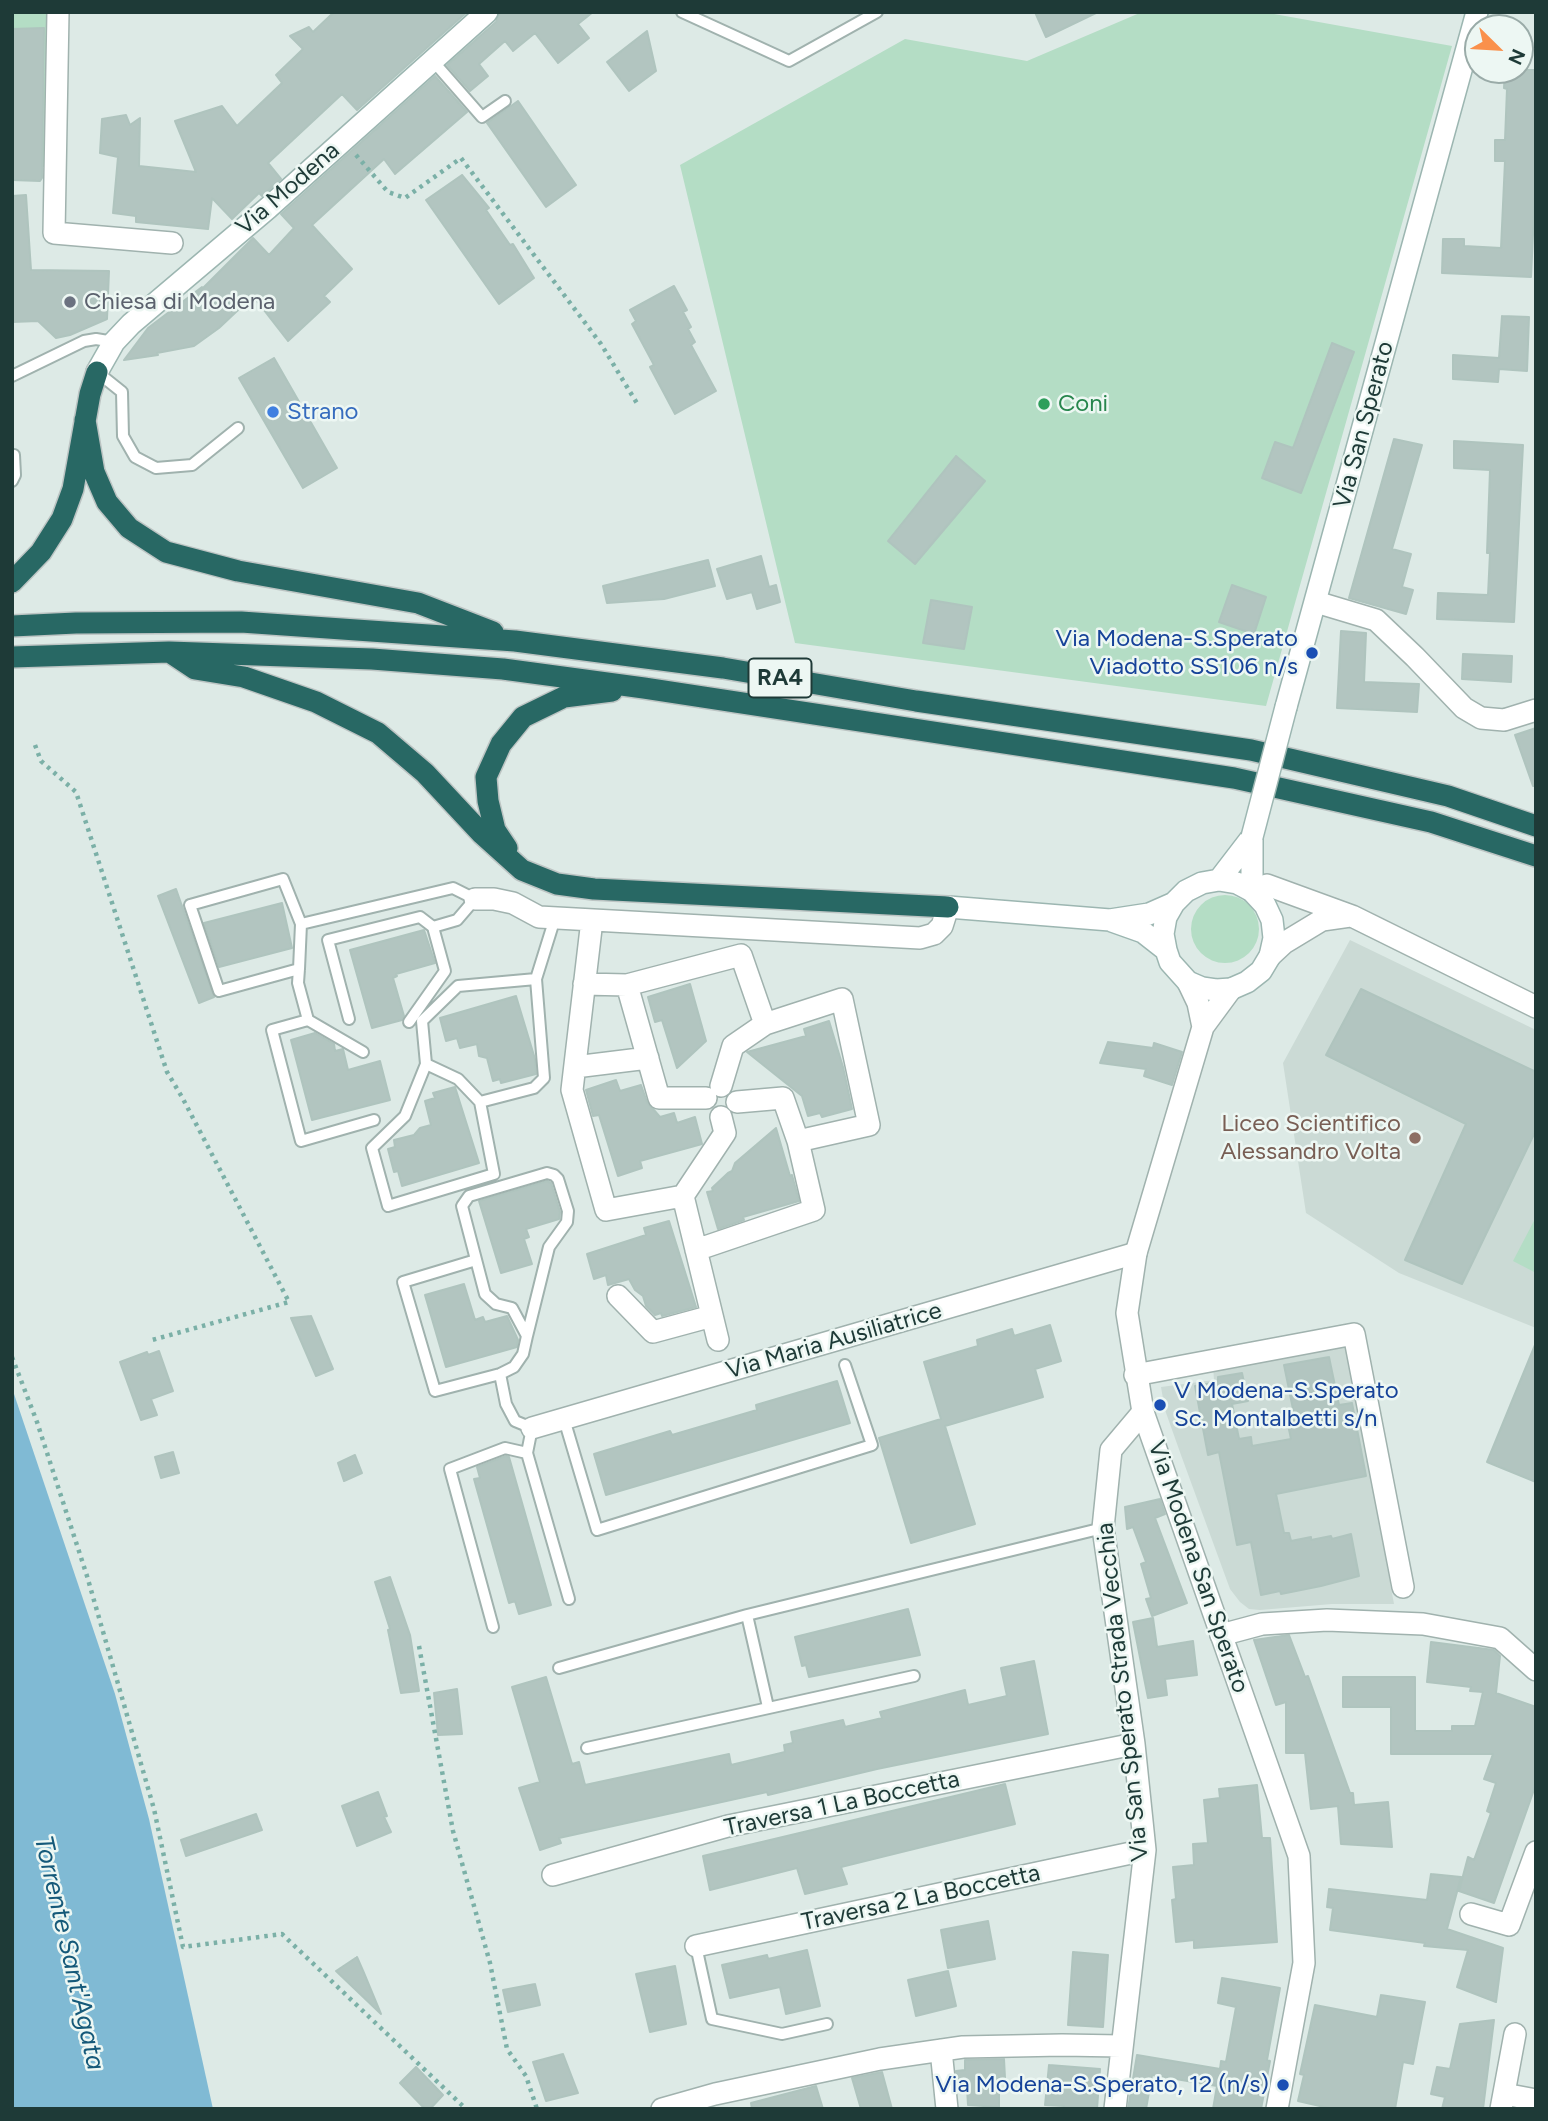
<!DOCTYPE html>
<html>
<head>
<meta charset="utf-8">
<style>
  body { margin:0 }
  #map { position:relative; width:1548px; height:2121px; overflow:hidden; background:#ddeae6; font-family:Figtree,sans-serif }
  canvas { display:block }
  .frame { position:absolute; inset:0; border:14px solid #1e3a37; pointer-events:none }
  .north { position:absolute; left:1464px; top:14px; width:70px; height:70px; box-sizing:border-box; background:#edf7f3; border:2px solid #9aaba8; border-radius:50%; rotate:114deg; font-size:19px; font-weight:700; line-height:28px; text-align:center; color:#1e3a37 }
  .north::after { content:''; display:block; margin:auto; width:24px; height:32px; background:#fa904b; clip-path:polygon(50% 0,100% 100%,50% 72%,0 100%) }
</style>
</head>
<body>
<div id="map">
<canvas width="1548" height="2121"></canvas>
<div class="frame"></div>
<div class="north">N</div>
</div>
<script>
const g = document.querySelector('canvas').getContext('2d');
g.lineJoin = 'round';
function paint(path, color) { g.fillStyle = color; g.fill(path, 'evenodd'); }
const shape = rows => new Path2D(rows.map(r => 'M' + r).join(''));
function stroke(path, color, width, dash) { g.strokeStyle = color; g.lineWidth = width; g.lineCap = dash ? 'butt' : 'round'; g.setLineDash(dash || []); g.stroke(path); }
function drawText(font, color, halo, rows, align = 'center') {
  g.font = font + ' Figtree,sans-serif'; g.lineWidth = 5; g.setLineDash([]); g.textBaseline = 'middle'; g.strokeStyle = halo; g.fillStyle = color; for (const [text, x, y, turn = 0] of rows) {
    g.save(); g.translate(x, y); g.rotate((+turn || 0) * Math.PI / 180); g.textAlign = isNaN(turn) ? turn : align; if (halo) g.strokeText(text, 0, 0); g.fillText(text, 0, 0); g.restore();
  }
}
paint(shape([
  [1350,940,1536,1030,1536,1328,1399,1273,1306,1213,1283,1063],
  [1346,1343,1394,1604,1332,1604,1260,1610,1249,1609,1240,1602,1230,1589,1181,1455,1165,1410,1161,1387,1214,1380,1213,1366]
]), '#cbdad5');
paint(shape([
  [12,12,46,12,46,167,12,168],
  [1142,12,1263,12,1452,46,1266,706,795,643,680,165,905,39,1027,61],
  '1191 929a34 34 0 1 1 68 0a34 34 0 1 1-68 0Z',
  [1536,1217,1536,1273,1513,1261]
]), '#b4ddc5');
paint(shape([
  [12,1388,115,1694,149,1819,213,2109,12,2109]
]), '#80bad4');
const building = shape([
  [334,12,467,12,357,110,342,94,268,163,281,179,262,196,259,193,232,219,212,198,208,229,136,222,136,216,113,213,118,157,100,153,102,119,126,115,130,125,140,118,139,166,196,172,175,121,222,106,237,126,282,83,276,75,303,49,290,36,309,27,313,32,334,12],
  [500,12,593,12,578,24,589,38,558,63,535,33,513,51,505,41,479,64,488,76,470,91,447,65,496,22,500,12],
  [1035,12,1098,12,1046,37,1035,12],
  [44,28,42,178,40,181,12,180,12,29,44,28],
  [647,31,656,71,629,91,607,62,647,31],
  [1505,70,1536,70,1536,172,1531,277,1442,273,1443,239,1464,239,1464,246,1501,248,1505,161,1495,161,1495,140,1505,140,1507,89,1504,88,1505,70],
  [435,76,467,112,395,174,384,159,312,225,352,269,324,296,330,302,288,341,253,296,219,328,194,346,157,353,158,355,124,360,148,328,202,287,201,290,253,238,269,255,294,228,281,214,435,76],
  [518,101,576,185,546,207,487,123,518,101],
  [462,175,489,208,486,210,510,245,513,244,534,278,499,304,426,200,462,175],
  [26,195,31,270,109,271,107,319,70,335,56,338,38,321,12,322,12,196,26,195],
  [674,286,687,310,683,312,691,327,688,329,695,342,691,345,716,391,675,414,650,367,654,365,632,324,636,321,630,310,674,286],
  [1502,316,1529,317,1527,371,1499,369,1498,382,1453,379,1453,355,1499,358,1502,316],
  [1332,343,1354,352,1301,493,1262,478,1275,442,1293,448,1332,343],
  [274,358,337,468,303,488,239,378,274,358],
  [1394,439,1422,445,1392,549,1411,554,1402,587,1413,590,1406,614,1349,598,1394,439],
  [1454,441,1523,445,1514,622,1437,619,1438,593,1488,595,1490,553,1487,553,1490,470,1454,468,1454,441],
  [956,456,985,481,915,564,888,541,956,456],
  [761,556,769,587,776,585,780,602,757,609,752,592,727,599,717,569,761,556],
  [708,560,715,586,664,599,607,603,603,586,708,560],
  [1232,585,1266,597,1254,634,1219,622,1232,585],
  [931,600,972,607,964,649,923,643,931,600],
  [1341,631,1366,633,1364,682,1419,684,1417,712,1337,708,1341,631],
  [1463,654,1512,656,1511,682,1462,679,1463,654],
  [1536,728,1536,786,1533,786,1515,735,1536,728],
  [176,889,214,997,199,1003,158,896,176,889],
  [282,903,292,948,219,967,204,923,282,903],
  [424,930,435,963,396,974,397,976,393,978,404,1016,402,1020,372,1028,350,950,424,930],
  [690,984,706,1041,677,1068,662,1020,655,1022,648,997,690,984],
  [1361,989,1536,1072,1536,1130,1462,1284,1405,1260,1466,1124,1326,1055,1361,989],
  [516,996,535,1059,536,1074,501,1083,500,1079,493,1081,487,1058,479,1056,477,1044,460,1048,457,1038,446,1041,440,1018,516,996],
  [829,1021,843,1067,852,1109,822,1117,820,1113,808,1116,802,1096,747,1052,806,1036,804,1029,829,1021],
  [315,1033,334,1044,335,1051,343,1049,348,1070,380,1061,390,1100,312,1120,291,1040,315,1033],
  [1108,1042,1153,1048,1154,1043,1182,1052,1172,1085,1144,1076,1146,1069,1100,1063,1108,1042],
  [616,1080,620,1091,641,1085,647,1102,660,1117,674,1113,677,1123,695,1117,702,1144,640,1161,642,1168,618,1176,599,1115,593,1116,586,1090,616,1080],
  [455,1087,479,1163,402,1186,398,1171,394,1172,388,1149,395,1147,394,1140,414,1135,420,1128,431,1125,425,1101,435,1098,433,1093,455,1087],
  [776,1128,790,1176,792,1175,799,1201,743,1217,744,1220,718,1229,707,1192,713,1191,712,1188,728,1173,732,1171,735,1163,776,1128],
  [547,1181,551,1183,560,1212,559,1219,526,1229,529,1237,524,1239,532,1264,501,1273,479,1201,547,1181],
  [669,1221,696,1307,662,1316,661,1313,655,1315,646,1306,643,1296,635,1290,629,1279,608,1285,606,1275,594,1279,587,1254,646,1235,644,1228,669,1221],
  [464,1284,475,1320,483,1317,485,1322,507,1316,518,1340,517,1347,446,1367,425,1295,464,1284],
  [311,1316,333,1369,316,1376,291,1318,311,1316],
  [1050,1325,1061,1361,1035,1369,1043,1397,945,1426,975,1524,911,1543,879,1438,941,1419,924,1362,978,1346,977,1340,1012,1329,1014,1336,1050,1325],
  [1535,1345,1536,1345,1536,1482,1487,1462,1535,1345],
  [159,1351,173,1391,151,1399,157,1415,141,1420,120,1362,147,1352,148,1355,159,1351],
  [1329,1357,1339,1405,1352,1403,1366,1476,1276,1494,1284,1533,1289,1533,1291,1541,1311,1537,1311,1540,1331,1536,1332,1539,1351,1534,1359,1576,1321,1586,1281,1594,1280,1591,1261,1595,1251,1542,1237,1545,1219,1452,1208,1455,1195,1386,1218,1382,1218,1377,1242,1373,1248,1401,1232,1404,1239,1439,1251,1437,1252,1446,1291,1439,1286,1415,1294,1414,1284,1365,1329,1357],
  [837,1381,850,1423,606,1495,594,1454,670,1431,672,1435,757,1410,756,1405,837,1381],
  [173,1452,179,1473,161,1478,155,1457,173,1452],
  [355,1455,362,1473,344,1481,338,1463,355,1455],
  [506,1456,509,1457,551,1605,519,1614,515,1601,509,1603,474,1479,480,1478,477,1467,506,1456],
  [1160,1499,1165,1514,1155,1518,1187,1603,1152,1616,1146,1599,1151,1598,1141,1564,1146,1562,1133,1527,1127,1529,1125,1507,1160,1499],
  [390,1577,410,1635,419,1691,401,1693,388,1630,390,1629,375,1582,390,1577],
  [908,1609,920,1655,809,1677,806,1665,802,1666,795,1637,908,1609],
  [1153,1618,1157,1647,1193,1641,1197,1675,1165,1679,1167,1695,1148,1698,1133,1622,1153,1618],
  [1289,1635,1305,1677,1308,1676,1350,1793,1353,1793,1354,1805,1388,1802,1392,1847,1341,1844,1338,1806,1311,1809,1305,1753,1286,1753,1286,1702,1276,1705,1254,1640,1289,1635],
  [1431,1642,1494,1650,1500,1656,1496,1693,1536,1707,1536,1784,1494,1903,1459,1891,1468,1857,1474,1860,1491,1813,1487,1811,1496,1783,1484,1779,1493,1754,1391,1754,1391,1707,1343,1707,1343,1677,1415,1677,1415,1731,1452,1731,1452,1726,1475,1726,1483,1692,1470,1691,1471,1687,1427,1682,1431,1642],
  [1034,1661,1048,1734,877,1769,768,1795,767,1792,559,1838,561,1843,540,1850,519,1788,540,1782,512,1687,546,1677,572,1764,579,1762,585,1785,729,1754,731,1765,785,1752,784,1745,793,1743,791,1732,843,1720,845,1727,882,1718,880,1712,965,1690,968,1705,1007,1696,1001,1668,1034,1661],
  [457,1689,462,1734,438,1735,434,1693,457,1689],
  [1005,1784,1015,1824,841,1867,847,1884,805,1894,797,1868,710,1890,703,1856,1005,1784],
  [1257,1785,1262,1838,1270,1838,1277,1942,1194,1948,1194,1940,1176,1942,1172,1900,1176,1899,1173,1867,1194,1865,1193,1844,1208,1843,1204,1800,1220,1798,1219,1789,1257,1785],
  [378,1792,387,1816,384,1817,391,1832,357,1846,342,1806,378,1792],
  [256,1814,262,1830,186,1856,181,1840,256,1814],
  [1431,1874,1461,1877,1447,1929,1503,1948,1496,2002,1457,1987,1468,1950,1424,1946,1425,1943,1330,1930,1333,1908,1327,1907,1329,1889,1427,1900,1431,1874],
  [988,1921,995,1959,948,1968,941,1930,988,1921],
  [807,1950,820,2006,786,2014,780,1987,730,1998,722,1965,767,1955,768,1959,807,1950],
  [1073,1952,1108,1955,1103,2027,1068,2025,1073,1952],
  [357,1957,364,1973,381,2014,336,1971,357,1957],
  [675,1966,686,2024,650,2032,636,1974,675,1966],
  [948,1971,956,2006,916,2016,908,1980,948,1971],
  [1222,1978,1280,1988,1267,2060,1270,2061,1261,2109,1213,2109,1217,2086,1152,2075,1146,2109,1128,2109,1137,2055,1220,2069,1221,2061,1226,2062,1236,2007,1218,2003,1222,1978],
  [535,1984,540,2005,508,2012,503,1990,535,1984],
  [1381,1995,1425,2002,1413,2064,1403,2062,1395,2109,1333,2109,1298,2101,1304,2075,1300,2074,1315,2005,1377,2017,1381,1995],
  [1494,2020,1483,2109,1442,2109,1445,2097,1431,2094,1437,2067,1450,2069,1460,2024,1494,2020],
  [563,2054,578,2093,546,2101,533,2062,563,2054],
  [1004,2059,1005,2078,999,2078,999,2107,968,2105,967,2088,958,2088,956,2071,965,2070,965,2060,1004,2059],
  [1049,2065,1100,2069,1097,2109,1063,2109,1064,2106,1045,2105,1049,2065],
  [416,2067,443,2095,430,2109,425,2109,400,2083,416,2067],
  [882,2072,892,2109,861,2109,852,2078,882,2072],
  [816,2086,823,2109,752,2109,751,2103,816,2086]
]);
paint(building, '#b2c5c0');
stroke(building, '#afc4be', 2);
const service = shape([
  [682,12,789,61,877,12],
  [433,61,482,117,505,101],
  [97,372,122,392,123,436,135,457,156,468,192,465,238,428],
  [12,376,84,341,96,339,114,342],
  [12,481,15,475,14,455],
  [301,924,453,888,475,899,457,920,433,927],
  [299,969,219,991,190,905,283,879,301,924,299,969,298,983,308,1020,363,1052],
  [349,1019,328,940,420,917,433,927,445,971,409,1022],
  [308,1020,272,1030,301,1141,374,1120],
  [426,1064,458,1079,480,1102,494,1174,388,1206,372,1148,405,1116,426,1064,422,1021,458,986,536,979],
  [480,1102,534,1088,544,1078,536,979,555,918],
  [476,1260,403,1282,435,1391,500,1374,514,1367,523,1354,527,1336,549,1247,567,1222,568,1211,558,1179,554,1175,547,1173,469,1196,462,1206,485,1294,496,1304,512,1308,527,1336],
  [500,1374,506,1404,515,1421,532,1428,527,1453,569,1599],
  [564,1419,597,1530,872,1445,845,1365],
  [747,1615,768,1707],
  [493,1627,450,1469,505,1448,527,1453],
  [559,1668,747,1615,1103,1528],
  [587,1748,914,1676],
  [696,1946,712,2019,782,2034,827,2024]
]);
const minor = shape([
  [58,12,54,233,172,243],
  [1316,602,1376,620,1415,657,1464,708,1481,718,1504,720,1536,710],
  [1252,891,1267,885,1352,916,1536,1007],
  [475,899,494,899,513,903,539,917,920,938,934,934,942,926,948,907],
  [592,920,572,1090,606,1210,683,1196,725,1133,721,1117],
  [1270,956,1284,943,1322,920,1350,916],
  [584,984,627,985,741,955,765,1024],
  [627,985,659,1098,706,1098],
  [575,1067,648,1058],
  [721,1086,733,1046,765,1024,842,999,869,1125,798,1141],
  [683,1196,718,1340],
  [696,1250,814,1210,798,1141,783,1098,737,1102],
  [618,1296,653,1332,712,1316],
  [1135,1375,1354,1334,1403,1587],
  [532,1428,1136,1253],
  [1221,1635,1262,1624,1327,1620,1423,1624,1500,1638,1536,1670],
  [553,1875,728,1826,1134,1744],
  [1471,1914,1509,1925,1536,1852],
  [696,1946,1145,1850],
  [941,2050,947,2109],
  [1504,2094,1536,2100],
  [662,2109,715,2094,880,2059,963,2047,1062,2045,1121,2046],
  [1115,2109,1145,1850,1134,1744,1103,1528,1111,1450,1143,1412],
  [1501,2109,1515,2034]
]);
const tertiary = shape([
  [1188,982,1198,1003,1203,1027],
  [1231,989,1203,1027,1136,1253,1127,1313,1143,1412,1299,1856,1304,1963,1277,2109]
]);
const secondary = shape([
  [97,372,114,342,131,324,268,208,487,12],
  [1286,707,1477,12],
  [1252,837,1252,891],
  [1219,880,1237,883,1252,891,1265,905,1272,920,1274,938,1270,956,1261,971,1247,982,1231,989,1216,990,1202,988,1188,982,1170,962,1166,950,1163,934,1166,917,1174,903,1186,891,1202,883,1219,880,1252,837],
  [948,907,1110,920,1149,914,1174,903],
  [1112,921,1143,932,1166,950]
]);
const motorway = shape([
  [85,420,94,472,107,502,129,528,166,552,238,571,418,603,493,632],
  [12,582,41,552,62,519,73,489,90,394,97,372],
  [12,626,76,623,241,622,515,641,723,668,916,701,1251,750,1448,796,1536,826],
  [171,653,195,669,244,677,316,702,378,733,425,773,482,834,522,870,557,884,594,889,948,907],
  [12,657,169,652,372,659,503,669,644,688,1234,778,1431,822,1536,856],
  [507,848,495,830,488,801,486,777,501,744,523,717,564,697,612,691]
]);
stroke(service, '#a0b2ae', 14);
stroke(minor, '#a0b2ae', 24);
stroke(tertiary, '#a0b2ae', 24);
stroke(secondary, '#9cb6b1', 24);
stroke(motorway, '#bcc4c3', 24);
stroke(shape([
  [356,155,388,192,405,198,461,158,601,344,638,405],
  [35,745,41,761,76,792,167,1072,182,1097,289,1302,152,1340],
  [12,1357,37,1422,87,1576,154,1809,183,1947,282,1934,466,2109],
  [419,1646,453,1831,490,1963,507,2049,526,2076,537,2109]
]), '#7bb0a7', 4.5, [3.5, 5]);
stroke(service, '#fff', 10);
stroke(minor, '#fff', 21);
stroke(tertiary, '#fff', 21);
stroke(secondary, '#fff', 21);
stroke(motorway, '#286864', 21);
const secondaryBridge = shape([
  [1252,837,1286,707]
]);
stroke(secondaryBridge, '#9cb6b1', 24, []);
stroke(secondaryBridge, '#fff', 21);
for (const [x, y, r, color] of [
  [70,302,7,"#6b7280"],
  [1044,404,7,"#2e9e5b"],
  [273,412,7,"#3f7fe0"],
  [1312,653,7,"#1a4fb4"],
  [1415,1138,7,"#8d6e63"],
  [1160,1405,7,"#1a4fb4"],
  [1283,2085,7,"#1a4fb4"]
]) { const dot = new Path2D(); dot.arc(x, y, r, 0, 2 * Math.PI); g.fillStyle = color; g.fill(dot); stroke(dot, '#edf7f3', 2.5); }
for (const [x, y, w] of [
  [780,678,63]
]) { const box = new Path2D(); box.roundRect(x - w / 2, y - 19.5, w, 39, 5); g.fillStyle = '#edf7f3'; g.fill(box); stroke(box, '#1e3a37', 2); }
drawText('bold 23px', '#1e3a37', null, [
  ["RA4",780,678]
]);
drawText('24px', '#1e3a37', '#edf7f3', [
  ["Via Modena",288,189,-41],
  ["Via San Sperato",1364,425,-75],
  ["Via Maria Ausiliatrice",834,1341,-16],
  ["Via Modena San Sperato",1198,1567,71],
  ["Via San Sperato Strada Vecchia",1123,1692,-96],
  ["Traversa 1 La Boccetta",842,1804,-12],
  ["Traversa 2 La Boccetta",921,1898,-12]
]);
drawText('24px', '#5b616d', '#edf7f3', [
  ["Chiesa di Modena",84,302]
], 'left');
drawText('24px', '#27864d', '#edf7f3', [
  ["Coni",1058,404]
], 'left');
drawText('24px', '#366cbe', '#edf7f3', [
  ["Strano",287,412]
], 'left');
drawText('24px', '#164399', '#edf7f3', [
  ["Via Modena-S.Sperato",1298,639],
  ["Viadotto SS106 n/s",1298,667],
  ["V Modena-S.Sperato",1174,1391,"left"],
  ["Sc. Montalbetti s/n",1174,1419,"left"],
  ["Via Modena-S.Sperato, 12 (n/s)",1269,2085]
], 'right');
drawText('24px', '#785e54', '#edf7f3', [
  ["Liceo Scientifico",1401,1124],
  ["Alessandro Volta",1401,1152]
], 'right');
drawText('italic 26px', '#155979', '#edf7f3', [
  ["Torrente Sant'Agata",69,1953,77]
]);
</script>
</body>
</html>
